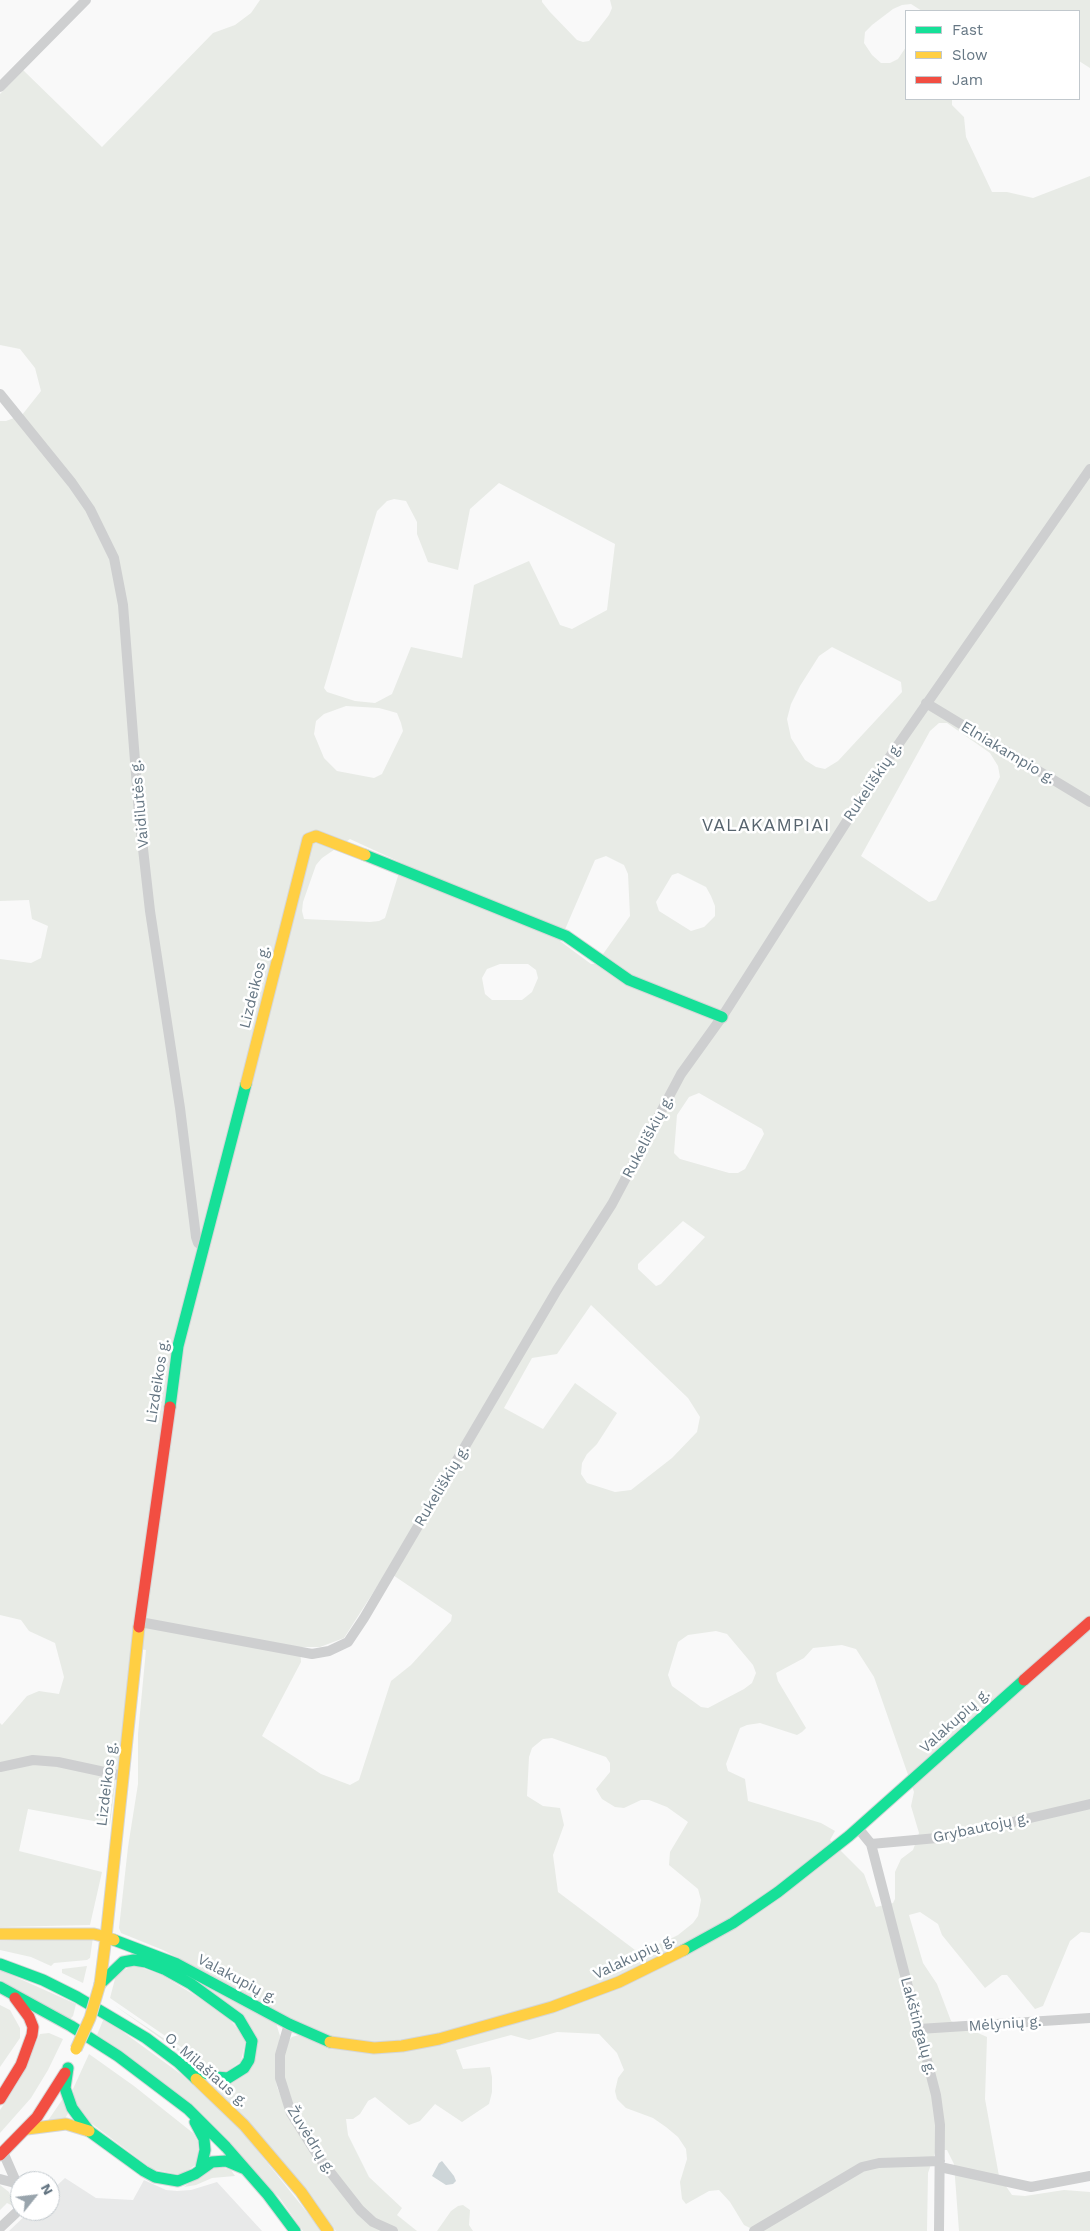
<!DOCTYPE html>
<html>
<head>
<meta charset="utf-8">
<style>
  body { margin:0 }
  #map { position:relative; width:1090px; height:2231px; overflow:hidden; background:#f9f9f9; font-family:"Work Sans",sans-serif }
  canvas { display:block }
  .legend { position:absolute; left:905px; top:10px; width:175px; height:90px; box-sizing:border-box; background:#fff; border:1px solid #c1c8cd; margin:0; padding:6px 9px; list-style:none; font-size:15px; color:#657683 }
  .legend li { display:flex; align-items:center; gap:10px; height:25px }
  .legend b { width:25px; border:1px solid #c1c8cd }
  .north { position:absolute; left:10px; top:2171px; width:50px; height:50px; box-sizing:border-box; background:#fff; border:1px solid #c1c8cd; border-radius:50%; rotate:61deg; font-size:14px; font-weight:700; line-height:20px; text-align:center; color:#657683 }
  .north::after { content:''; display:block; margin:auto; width:18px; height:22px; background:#99a4ac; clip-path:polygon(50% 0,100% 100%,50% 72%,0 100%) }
</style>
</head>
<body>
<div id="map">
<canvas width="1090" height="2231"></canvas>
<ul class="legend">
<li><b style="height:6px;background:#16e098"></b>Fast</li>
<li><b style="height:6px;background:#ffcf43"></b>Slow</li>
<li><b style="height:6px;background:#f24e42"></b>Jam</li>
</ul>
<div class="north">N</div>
</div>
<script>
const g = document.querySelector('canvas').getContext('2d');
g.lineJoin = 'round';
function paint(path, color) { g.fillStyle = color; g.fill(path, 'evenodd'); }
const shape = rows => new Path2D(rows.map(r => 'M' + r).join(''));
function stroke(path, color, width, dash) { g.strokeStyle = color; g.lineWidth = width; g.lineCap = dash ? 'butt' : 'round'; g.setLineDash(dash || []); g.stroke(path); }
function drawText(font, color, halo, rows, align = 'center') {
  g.font = font + ' "Work Sans",sans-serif'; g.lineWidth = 5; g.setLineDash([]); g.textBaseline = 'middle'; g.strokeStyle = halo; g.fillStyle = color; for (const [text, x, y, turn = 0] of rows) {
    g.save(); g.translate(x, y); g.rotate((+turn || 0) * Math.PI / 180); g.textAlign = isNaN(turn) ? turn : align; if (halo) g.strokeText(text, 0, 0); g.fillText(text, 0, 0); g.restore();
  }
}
paint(shape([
  [65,2178,96,2198,133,2200,144,2180,166,2190,177,2191,191,2190,217,2182,262,2231,9,2231,30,2211,50,2211,50,2192]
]), '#e8e9e9');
paint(shape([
  [260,0,542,0,542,2,550,12,577,40,583,42,589,41,609,15,612,8,610,0,1090,0,1090,68,1079,61,1079,11,922,11,911,4,902,5,893,9,872,25,865,32,864,43,872,55,881,63,890,63,898,59,906,47,906,99,952,99,952,105,964,117,966,137,992,192,1007,192,1033,198,1090,176,1090,1933,1081,1932,1070,1941,1043,2006,1035,2009,1007,1975,1002,1975,985,1988,942,1935,938,1924,920,1912,909,1915,923,1963,937,1984,951,2021,987,2037,985,2099,999,2176,1012,2195,1025,2196,1064,2190,1090,2192,1090,2231,959,2231,954,2164,947,2150,936,2150,928,2173,927,2231,756,2231,744,2225,730,2202,719,2190,709,2191,686,2204,682,2199,680,2182,687,2159,686,2149,678,2137,666,2127,653,2118,626,2108,617,2099,615,2091,618,2078,624,2070,617,2053,599,2034,557,2032,529,2040,511,2035,456,2050,463,2069,490,2067,492,2077,492,2092,489,2104,462,2122,435,2104,420,2121,409,2125,375,2097,368,2101,360,2114,353,2119,346,2119,348,2135,369,2177,402,2208,397,2215,417,2231,336,2231,211,2085,219,2084,258,2043,198,1983,276,2023,280,2036,275,2069,277,2087,285,2106,282,2072,287,2042,292,2037,299,2035,298,2023,163,1950,121,1933,119,1928,128,1847,138,1784,138,1734,146,1650,134,1648,110,1824,28,1809,19,1851,102,1872,90,1925,0,1927,0,1723,2,1725,27,1696,39,1691,59,1694,64,1677,55,1643,29,1631,21,1620,0,1615,0,959,31,963,41,958,48,926,32,919,29,900,0,901,0,421,6,421,22,415,41,391,35,368,20,349,0,345,0,94,23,70,102,147,213,33,235,25,251,13],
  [499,483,615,544,607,610,572,629,560,625,529,561,474,585,462,658,411,647,392,694,375,703,355,701,327,692,324,688,377,511,387,501,394,499,406,501,417,522,417,534,428,562,458,570,470,509],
  [832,647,901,682,902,692,838,761,825,769,816,767,805,760,791,738,787,719,791,704,800,686,819,656],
  [346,706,379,708,390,711,397,713,401,723,403,731,382,774,374,778,337,771,324,758,314,734,316,721,324,714],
  [939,723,947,723,990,753,998,766,1000,777,936,900,929,902,861,856,930,731],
  [350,839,402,863,385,918,379,921,370,922,304,919,302,911,303,902,316,865,322,858],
  [606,856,624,865,628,874,630,916,596,964,591,964,560,941,595,860],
  [678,873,706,887,711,896,715,906,715,916,704,927,691,931,659,911,656,902,672,875],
  [500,964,528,964,536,970,538,978,532,992,522,1000,492,1000,485,994,482,978,487,969],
  [699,1093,762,1129,764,1134,745,1169,738,1173,729,1173,680,1159,674,1153,677,1115,689,1097],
  [683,1221,705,1237,661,1284,656,1286,638,1269,638,1264],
  [591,1305,688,1398,700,1417,697,1432,672,1458,631,1490,615,1492,587,1483,581,1474,582,1463,587,1454,597,1444,617,1413,575,1383,543,1429,504,1408,532,1358,557,1354],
  [387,1571,452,1615,451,1621,411,1665,391,1681,359,1780,350,1785,321,1774,262,1736,301,1662,300,1647,320,1647,344,1638],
  [716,1631,727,1634,753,1665,756,1673,752,1683,744,1689,708,1708,701,1707,672,1686,668,1675,678,1642,688,1635],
  [842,1645,856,1649,874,1677,914,1792,911,1806,919,1833,913,1850,901,1859,895,1872,895,1899,893,1903,876,1907,864,1874,830,1840,835,1831,821,1823,748,1801,745,1779,728,1771,726,1764,740,1728,747,1725,760,1723,797,1735,802,1732,806,1728,778,1681,776,1673,804,1658,813,1648],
  [552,1738,606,1757,610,1763,610,1772,596,1789,602,1799,615,1807,624,1808,641,1800,649,1800,667,1807,688,1822,670,1852,669,1865,698,1889,701,1900,698,1916,693,1923,678,1935,662,1943,635,1950,558,1892,553,1855,564,1825,560,1808,543,1806,527,1796,529,1757,532,1748,543,1739],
  [93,1937,90,1958,87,1960,54,1963,51,1966,31,1957,0,1950,0,1941],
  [133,1965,160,1974,224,2013,246,2039,241,2061,225,2073,212,2068,110,1998,116,1975],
  [87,1966,83,1983,62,1973,62,1969],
  [0,1970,76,2004,73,2016,70,2019,0,1980],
  [0,2005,10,2010,20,2028,20,2038,0,2067],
  [114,2005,196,2060,205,2067,205,2070],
  [104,2018,182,2075,241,2130,322,2231,303,2231,279,2197,97,2035],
  [49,2033,63,2039,48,2070,31,2098,0,2133,0,2110,17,2084,40,2034],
  [89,2054,134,2086,193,2133,198,2142,198,2163,181,2175,152,2169,87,2120,76,2106,73,2089],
  [64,2097,69,2112,64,2120,47,2122],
  [214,2165,231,2170,235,2176,212,2178,196,2185,184,2187],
  [0,2185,9,2192,15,2207,7,2203,0,2210],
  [463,2205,470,2210,469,2225,473,2231,437,2231,451,2211,458,2206]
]), '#e8ebe6');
paint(shape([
  [442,2161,454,2176,456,2181,453,2184,446,2185,432,2176,439,2163]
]), '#ced6d9');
const fast = shape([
  [365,855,566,936,629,980,722,1017],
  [170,1407,178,1346,246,1084],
  [114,1940,177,1964,289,2024,330,2042],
  [684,1950,733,1923,778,1892,849,1836,1024,1680],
  [0,1964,43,1980,77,1997,146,2038,178,2062,196,2079],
  [100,1984,123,1962,134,1960,146,1962,164,1969,191,1984,239,2019,252,2041,249,2060,244,2068,228,2078,216,2077,189,2067],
  [0,1987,71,2026,118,2056,188,2109,226,2147,268,2195,295,2231],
  [68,2068,65,2088,72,2108,89,2131,144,2171,155,2177,178,2181,195,2174,212,2162,226,2161,245,2169],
  [195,2122,204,2139,205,2150,201,2168]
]);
const slow = shape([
  [246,1084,308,839,316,836,365,855],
  [0,1934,94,1934,106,1937,100,1984],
  [114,1940,106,1937,139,1627],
  [330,2042,374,2048,402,2046,439,2039,552,2007,619,1982,684,1950],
  [196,2079,244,2125,301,2192,328,2231],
  [27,2129,66,2124,89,2131]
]);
const jam = shape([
  [139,1627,170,1407],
  [1024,1680,1090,1622],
  [0,2099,21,2065,32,2035,33,2027,29,2017,15,1998],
  [0,2155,37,2117,65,2073]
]);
stroke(fast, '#d5d6d7', 13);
stroke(slow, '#d5d6d7', 13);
stroke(jam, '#d5d6d7', 13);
stroke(shape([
  [0,87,86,0],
  [0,394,72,483,90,509,114,558,123,605,139,813,150,911,180,1108,196,1237,198,1243,203,1245],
  [926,703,1090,802],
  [140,1622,312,1654,329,1651,348,1642,364,1618,557,1290,612,1204,681,1074,722,1017,868,788,1090,469],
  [0,1767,33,1760,58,1762,123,1776],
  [858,1828,871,1844,936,2095,940,2125,939,2231],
  [871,1844,948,1837,1090,1804],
  [289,2024,280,2055,280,2078,291,2113,320,2159,360,2210,373,2222,393,2231],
  [919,2029,1090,2018],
  [3,2152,20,2191],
  [940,2167,1031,2187,1090,2176],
  [0,2179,15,2183],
  [0,2228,20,2209],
  [754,2231,862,2167,879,2163,940,2161]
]), '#cecfd0', 10);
stroke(fast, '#16e098', 11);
stroke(slow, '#ffcf43', 11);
stroke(jam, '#f24e42', 11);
const slowBridge = shape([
  [76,2049,90,2018,100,1984]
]);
stroke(slowBridge, '#d5d6d7', 13, []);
stroke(slowBridge, '#ffcf43', 11);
drawText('15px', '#657683', '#fff', [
  ["Elniakampio g.",1008,753,31],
  ["Rukeliškių g.",873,782,-56],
  ["Vaidilutės g.",140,804,-95],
  ["Lizdeikos g.",255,987,-76],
  ["Rukeliškių g.",648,1137,-62],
  ["Lizdeikos g.",158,1381,-81],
  ["Rukeliškių g.",442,1486,-59],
  ["Valakupių g.",955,1721,-42],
  ["Lizdeikos g.",107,1784,-83],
  ["Grybautojų g.",981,1828,-12],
  ["Valakupių g.",634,1957,-25],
  ["Valakupių g.",237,1979,28],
  ["Mėlynių g.",1005,2024,-4],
  ["Lakštingalų g.",918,2026,75],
  ["O. Milašiaus g.",206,2070,41],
  ["Žuvėdrų g.",311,2140,58]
]);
g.letterSpacing = '1px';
drawText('18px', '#57646e', '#fff', [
  ["VALAKAMPIAI",766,826]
]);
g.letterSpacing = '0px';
</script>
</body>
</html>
